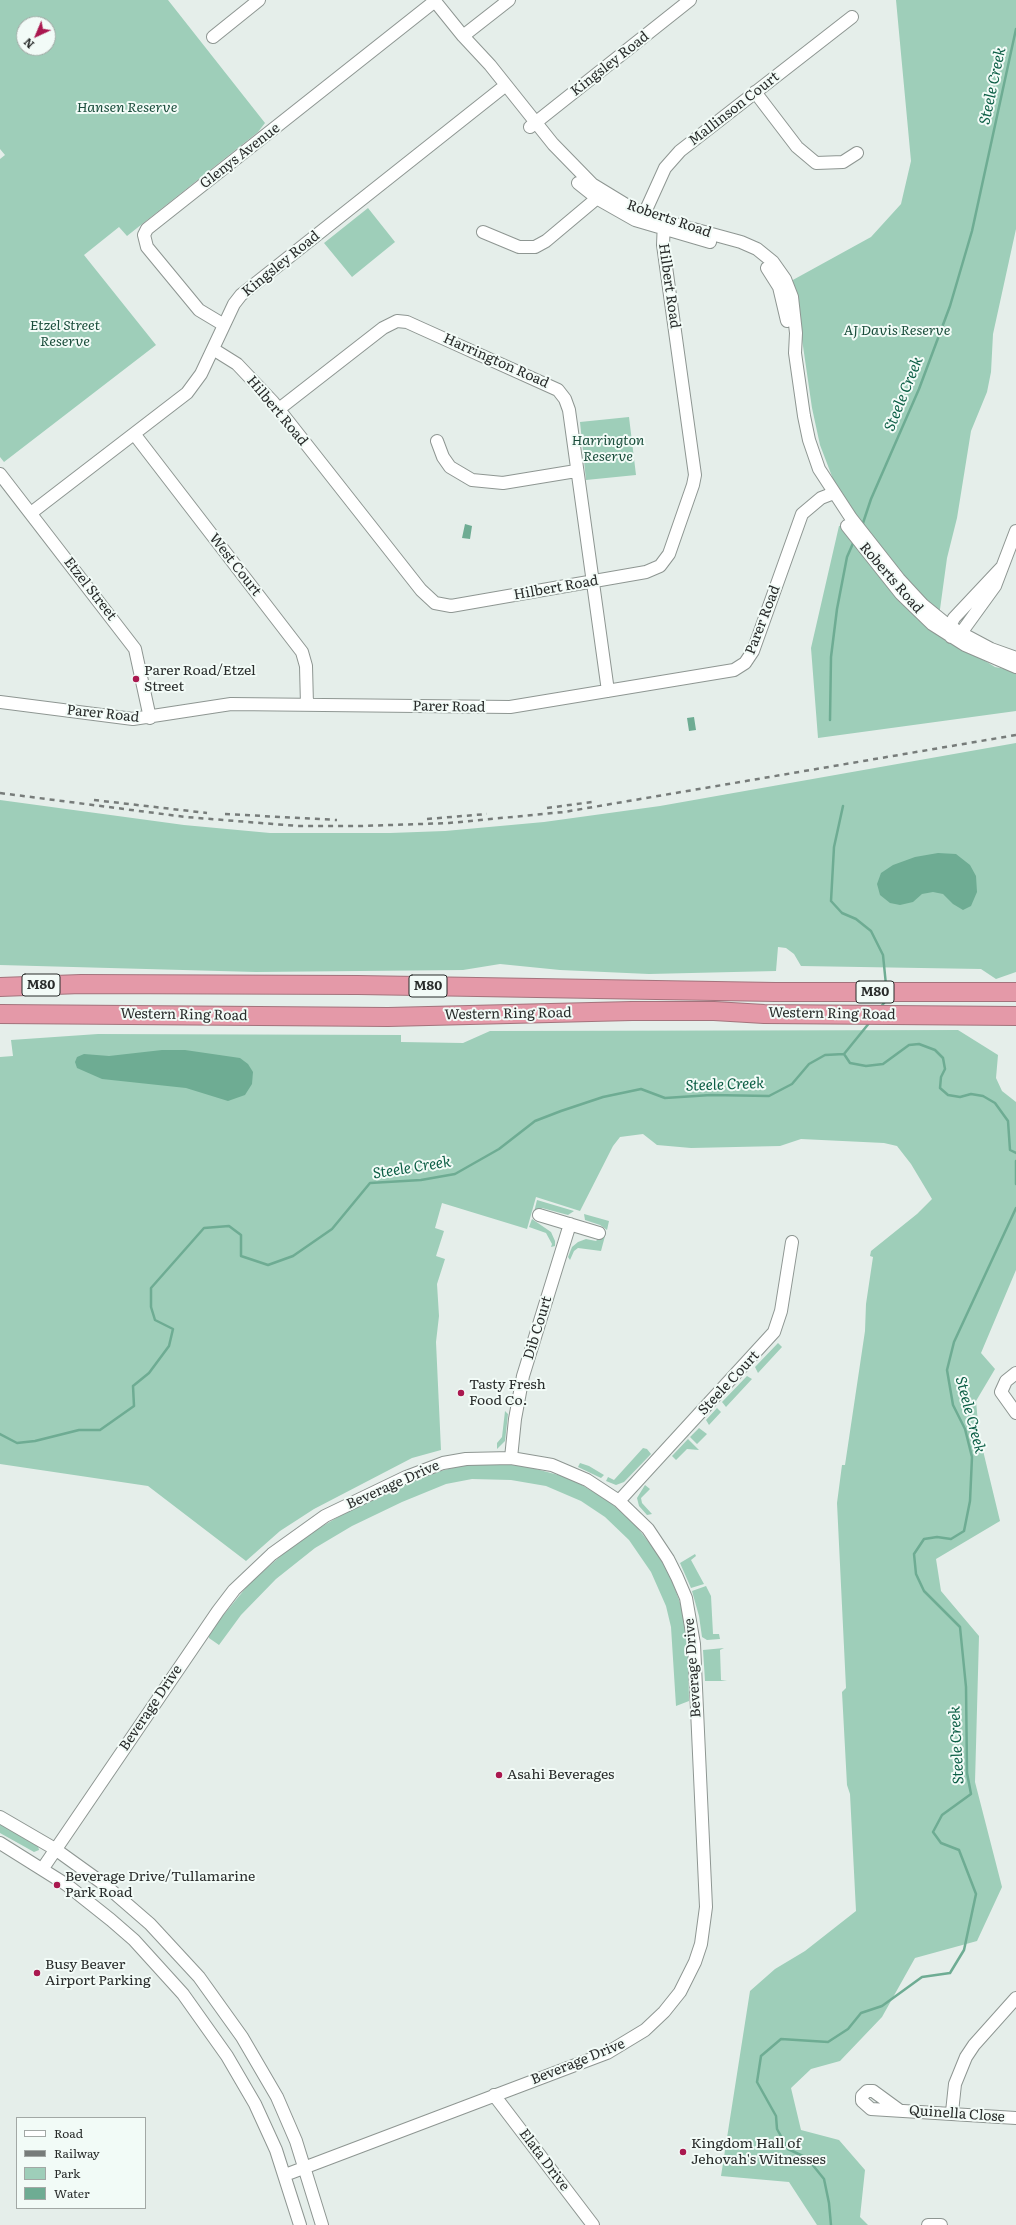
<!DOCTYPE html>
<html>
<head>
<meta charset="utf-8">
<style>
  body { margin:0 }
  #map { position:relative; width:1016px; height:2225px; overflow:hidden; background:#e5eeea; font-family:Literata,serif }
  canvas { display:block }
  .legend { position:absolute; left:16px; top:2117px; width:130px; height:92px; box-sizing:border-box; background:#f2fbf7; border:1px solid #a2a8a5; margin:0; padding:5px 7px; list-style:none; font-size:12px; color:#292c2b }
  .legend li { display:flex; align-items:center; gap:8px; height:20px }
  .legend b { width:20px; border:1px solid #a2a8a5 }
  .north { position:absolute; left:16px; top:16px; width:40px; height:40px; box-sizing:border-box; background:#f2fbf7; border:1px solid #a2a8a5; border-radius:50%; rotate:224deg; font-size:11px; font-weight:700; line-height:16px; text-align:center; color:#292c2b }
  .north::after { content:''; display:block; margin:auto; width:14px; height:18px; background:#aa184f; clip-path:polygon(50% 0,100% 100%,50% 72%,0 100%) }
</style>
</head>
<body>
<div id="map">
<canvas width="1016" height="2225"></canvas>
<ul class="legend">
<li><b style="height:5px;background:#fff"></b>Road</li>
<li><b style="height:5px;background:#777c7a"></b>Railway</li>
<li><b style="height:11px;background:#9eceb9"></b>Park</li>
<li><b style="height:11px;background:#6eac93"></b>Water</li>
</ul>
<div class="north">N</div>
</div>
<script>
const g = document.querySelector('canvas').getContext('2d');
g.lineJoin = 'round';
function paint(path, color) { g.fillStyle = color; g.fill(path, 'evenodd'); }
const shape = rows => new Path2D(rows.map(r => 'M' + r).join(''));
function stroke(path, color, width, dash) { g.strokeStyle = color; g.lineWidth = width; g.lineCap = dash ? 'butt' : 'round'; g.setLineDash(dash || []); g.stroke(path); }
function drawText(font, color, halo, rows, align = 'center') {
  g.font = font + ' Literata,serif'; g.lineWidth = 4; g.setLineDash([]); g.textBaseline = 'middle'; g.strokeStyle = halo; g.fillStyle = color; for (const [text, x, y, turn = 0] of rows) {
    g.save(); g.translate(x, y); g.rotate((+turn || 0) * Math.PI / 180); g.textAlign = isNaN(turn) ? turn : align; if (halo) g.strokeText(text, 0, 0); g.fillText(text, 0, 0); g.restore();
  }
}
paint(shape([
  [0,0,168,0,265,123,258,132,127,236,119,227,84,255,156,345,4,462,0,457,0,159,5,155,0,149],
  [24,24,48,24,48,48,24,48],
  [896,0,1016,0,1016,229,993,334,991,372,987,392,971,431,957,518,947,558,937,631,995,667,1016,671,1016,711,818,738,811,648,839,526,844,525,852,513,833,479,820,445,812,408,796,298,791,281,871,237,901,204,911,161],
  [368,208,395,242,352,277,324,243],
  [629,417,636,475,586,480,580,422],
  [1016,743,1016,972,996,979,981,969,801,966,794,954,786,948,778,947,776,971,649,974,560,970,500,964,463,970,256,972,0,965,0,800,184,825,270,833,390,833,445,831,544,822,660,806],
  [958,1030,998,1055,996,1078,1002,1091,1016,1102,1016,1270,981,1353,995,1369,976,1401,979,1434,1000,1521,936,1559,941,1591,979,1636,975,1782,1002,1887,977,1941,915,1958,882,2017,840,2061,811,2069,791,2088,801,2130,839,2140,865,2170,860,2217,868,2225,817,2225,789,2182,721,2176,750,1991,775,1969,805,1951,856,1911,850,1794,847,1785,842,1692,846,1688,837,1503,842,1465,845,1465,865,1331,866,1304,873,1257,870,1256,871,1251,917,1214,932,1199,911,1164,897,1146,884,1143,801,1139,780,1146,691,1148,657,1145,643,1134,620,1137,613,1146,580,1211,536,1197,527,1229,442,1203,435,1228,444,1231,436,1256,445,1259,437,1284,439,1316,436,1342,441,1450,412,1458,314,1509,280,1531,246,1561,148,1486,0,1464,0,1057,13,1056,11,1040,98,1034,401,1035,401,1042,463,1043,490,1031],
  [537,1200,574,1211,568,1215,542,1208,539,1211,534,1212],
  [584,1214,609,1221,607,1230,600,1225,585,1220],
  [532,1219,551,1232,555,1241,555,1246,551,1247,552,1244,546,1233,529,1227],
  [605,1236,601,1251,578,1248,574,1251,570,1260,568,1257,572,1247,578,1242,586,1239,596,1241,600,1237],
  [778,1343,782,1347,758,1373,755,1367],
  [747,1376,752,1379,726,1407,722,1402],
  [717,1408,721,1412,709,1425,706,1420],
  [505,1411,508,1414,505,1441,497,1449,497,1443,502,1437],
  [699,1428,707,1434,697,1444,690,1437],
  [688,1439,699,1450,687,1449,676,1460,672,1456],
  [643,1448,647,1449,651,1454,624,1482,616,1485,606,1481,608,1477,614,1480],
  [482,1463,525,1466,562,1476,580,1484,609,1501,637,1527,660,1557,670,1575,683,1611,688,1651,689,1701,676,1706,671,1627,666,1606,651,1572,629,1540,605,1517,581,1501,546,1486,511,1480,472,1479,446,1484,402,1502,352,1526,315,1548,276,1579,241,1615,219,1645,209,1638,209,1634,216,1624,249,1584,284,1553,314,1531,352,1509,425,1475,464,1465],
  [580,1463,589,1466,604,1475,601,1478,578,1467],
  [645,1485,650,1489,641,1498,642,1503,652,1514,647,1515,639,1506,637,1498],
  [695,1554,696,1556,691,1560,704,1584,691,1588,680,1563],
  [706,1586,711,1596,713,1634,719,1634,720,1639,707,1640,702,1637,699,1616,692,1591],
  [724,1648,720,1650,721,1680,727,1681,705,1681,703,1650],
  [0,1822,38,1846,39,1850,34,1852,0,1833]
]), '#9eceb9');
paint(shape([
  [465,524,472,526,470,539,462,538],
  [694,717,696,730,689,731,687,718],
  [938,853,956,854,970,865,976,876,977,892,971,906,963,910,953,904,943,894,933,892,922,894,913,902,900,905,890,903,880,895,877,884,881,873,893,865,915,857],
  [162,1050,185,1050,240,1058,248,1064,253,1072,252,1084,245,1095,228,1101,186,1088,102,1079,77,1068,75,1062,77,1057,84,1054,109,1056]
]), '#6eac93');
stroke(shape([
  [862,526,871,499,919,389,950,306,972,231,1016,29],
  [830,720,831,657,837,609,847,557,854,541],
  [843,806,834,847,831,901,842,913,856,919,871,931,883,955,886,985],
  [880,1008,888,998],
  [870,1022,844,1054,850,1063,866,1066,883,1064,909,1045,919,1044,935,1050,943,1058,945,1069,941,1077,940,1088,948,1095,960,1097,971,1094,983,1096,995,1103,1008,1121,1010,1150,1016,1153],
  [1016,1161,1016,1184],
  [0,1434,17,1443,35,1441,79,1430,100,1430,134,1406,133,1386,149,1373,169,1346,173,1329,155,1320,151,1307,151,1288,204,1228,229,1226,241,1235,241,1256,268,1265,293,1256,332,1229,370,1183,421,1180,455,1174,499,1149,535,1121,561,1111,603,1097,641,1089,665,1098,711,1095,769,1096,792,1084,809,1064,825,1055,844,1054],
  [831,2225,829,2203,824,2179,807,2158,788,2149,777,2129,776,2116,757,2082,761,2056,781,2039,828,2042,848,2029,861,2013,882,2006,922,1977,950,1973,964,1950,976,1894,959,1850,941,1843,933,1832,942,1815,971,1794,967,1773,966,1687,960,1627,924,1591,916,1574,914,1554,924,1539,937,1537,951,1539,964,1531,970,1501,972,1457,965,1429,953,1405,947,1370,954,1342,1016,1208]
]), '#6eac93', 2.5);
const minor = shape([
  [434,0,463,36,490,65,553,144,592,184,633,209,664,221,741,242,757,249,773,262,785,279,792,297,796,333,795,353,804,416,809,440,819,469,851,518,899,579,923,605,945,623,961,633,991,649,1016,658],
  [463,36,509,0],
  [213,37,259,0],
  [755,92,797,147,816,163,843,162,857,153],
  [530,127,690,0],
  [578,183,598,199,635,220,710,242],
  [641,221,665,168,680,151,852,17],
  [483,232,519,247,535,247,546,241,602,194],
  [767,268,779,287,787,321],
  [224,325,199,310,147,247,144,235,147,229,435,1],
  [213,349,237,364,273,402,421,590,435,603,451,606,646,572,660,566,669,554,693,485,695,475,663,245,664,221],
  [279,409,383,328,397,321,407,322,418,327,558,390,565,399,569,410,608,691],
  [135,435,302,652,306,666,307,705],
  [437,441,443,457,450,467,472,480,503,483,576,471],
  [0,474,135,649,150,718],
  [31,513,187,393,201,374,234,304,241,295,506,85],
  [847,526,901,594,932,624,965,645,1016,667],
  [1001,568,954,618,950,626,951,637,961,633,995,586,1016,531],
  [0,702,133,719,231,704,510,707,734,670,745,663,753,651,802,514,821,498,834,493],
  [539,1215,599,1233],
  [1016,1373,1006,1381,1001,1392,1016,1413],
  [511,1458,515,1419,523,1376,570,1224],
  [619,1501,774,1332,781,1311,792,1242],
  [0,1817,55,1849,105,1885,150,1924,199,1977,242,2037,277,2097,296,2141,322,2225],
  [0,1843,67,1885,111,1920,134,1940,183,1994,227,2056,255,2104,276,2150,300,2225],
  [43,1868,218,1611,234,1590,272,1554,325,1516,406,1477,443,1463,466,1459,511,1458,552,1465,587,1480,619,1501,648,1529,668,1559,677,1577,686,1598,694,1644,706,1907,701,1944,695,1962,680,1992,664,2012,645,2030,607,2053,285,2175],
  [494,2095,593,2225],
  [899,2110,873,2091,867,2091,862,2096,862,2101,871,2109,1016,2118],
  [952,2112,955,2084,966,2057,974,2045,1016,1998],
  [928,2225,941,2225]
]);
const highway = shape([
  [0,987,81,984,358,985,775,992,1016,992],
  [0,1014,388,1017,632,1011,714,1011,764,1014,1016,1016]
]);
stroke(minor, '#8e9692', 14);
stroke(highway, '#a3737c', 20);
stroke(minor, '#fff', 12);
stroke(highway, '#e499a8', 18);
stroke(shape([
  [0,793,186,817,298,826,362,826,449,823,564,812,1016,735],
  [94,800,207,813],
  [547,808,592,802],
  [225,814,337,820],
  [427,819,487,814]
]), '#777c7a', 2.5, [5, 5]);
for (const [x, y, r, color] of [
  [136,679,4,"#aa184f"],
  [461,1393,4,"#aa184f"],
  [499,1775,4,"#aa184f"],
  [57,1885,4,"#aa184f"],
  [37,1973,4,"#aa184f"],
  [683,2152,4,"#aa184f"]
]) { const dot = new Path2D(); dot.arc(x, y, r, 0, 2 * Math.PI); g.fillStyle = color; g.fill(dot); stroke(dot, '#f2fbf7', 1.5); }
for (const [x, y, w] of [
  [41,985,38],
  [428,986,38],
  [875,992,38]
]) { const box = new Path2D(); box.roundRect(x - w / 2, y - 11, w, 22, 3); g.fillStyle = '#f2fbf7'; g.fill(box); stroke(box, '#292c2b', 1); }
drawText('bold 13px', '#292c2b', null, [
  ["M80",41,985],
  ["M80",428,986],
  ["M80",875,992]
]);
drawText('14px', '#292c2b', '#f2fbf7', [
  ["Kingsley Road",610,64,-38],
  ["Mallinson Court",734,109,-38],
  ["Glenys Avenue",240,156,-38],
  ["Roberts Road",669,219,19],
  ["Kingsley Road",281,264,-39],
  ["Hilbert Road",669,286,82],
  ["Harrington Road",496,361,24],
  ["Hilbert Road",277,411,50],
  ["West Court",235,565,52],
  ["Roberts Road",891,578,49],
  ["Hilbert Road",556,588,-10],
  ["Etzel Street",90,589,52],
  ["Parer Road",763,620,-69],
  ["Parer Road",449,707,1],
  ["Parer Road",103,714,6],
  ["Western Ring Road",508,1014,-1],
  ["Western Ring Road",832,1014,1],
  ["Western Ring Road",184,1015,1],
  ["Dib Court",538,1328,-73],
  ["Steele Court",729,1383,-47],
  ["Beverage Drive",393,1485,-24],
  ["Beverage Drive",693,1668,-94],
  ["Beverage Drive",151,1708,-56],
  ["Beverage Drive",578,2062,-22],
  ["Quinella Close",957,2114,4],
  ["Elata Drive",544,2160,53]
]);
drawText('italic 14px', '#1a4d3b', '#f2fbf7', [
  ["Hansen Reserve",127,108],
  ["Etzel Street",65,326],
  ["Reserve",65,342],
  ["AJ Davis Reserve",897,331],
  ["Harrington",608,441],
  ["Reserve",608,457]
]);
drawText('14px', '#292c2b', '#f2fbf7', [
  ["Parer Road/Etzel",144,671],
  ["Street",144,687],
  ["Tasty Fresh",469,1385],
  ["Food Co.",469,1401],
  ["Asahi Beverages",507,1775],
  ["Beverage Drive/Tullamarine",65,1877],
  ["Park Road",65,1893],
  ["Busy Beaver",45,1965],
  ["Airport Parking",45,1981],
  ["Kingdom Hall of",691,2144],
  ["Jehovah's Witnesses",691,2160]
], 'left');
drawText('italic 15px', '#0c5e45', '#f2fbf7', [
  ["Steele Creek",993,86,-78],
  ["Steele Creek",904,394,-68],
  ["Steele Creek",725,1085,-2],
  ["Steele Creek",412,1168,-9],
  ["Steele Creek",970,1415,75],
  ["Steele Creek",957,1745,-93]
]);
</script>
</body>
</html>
